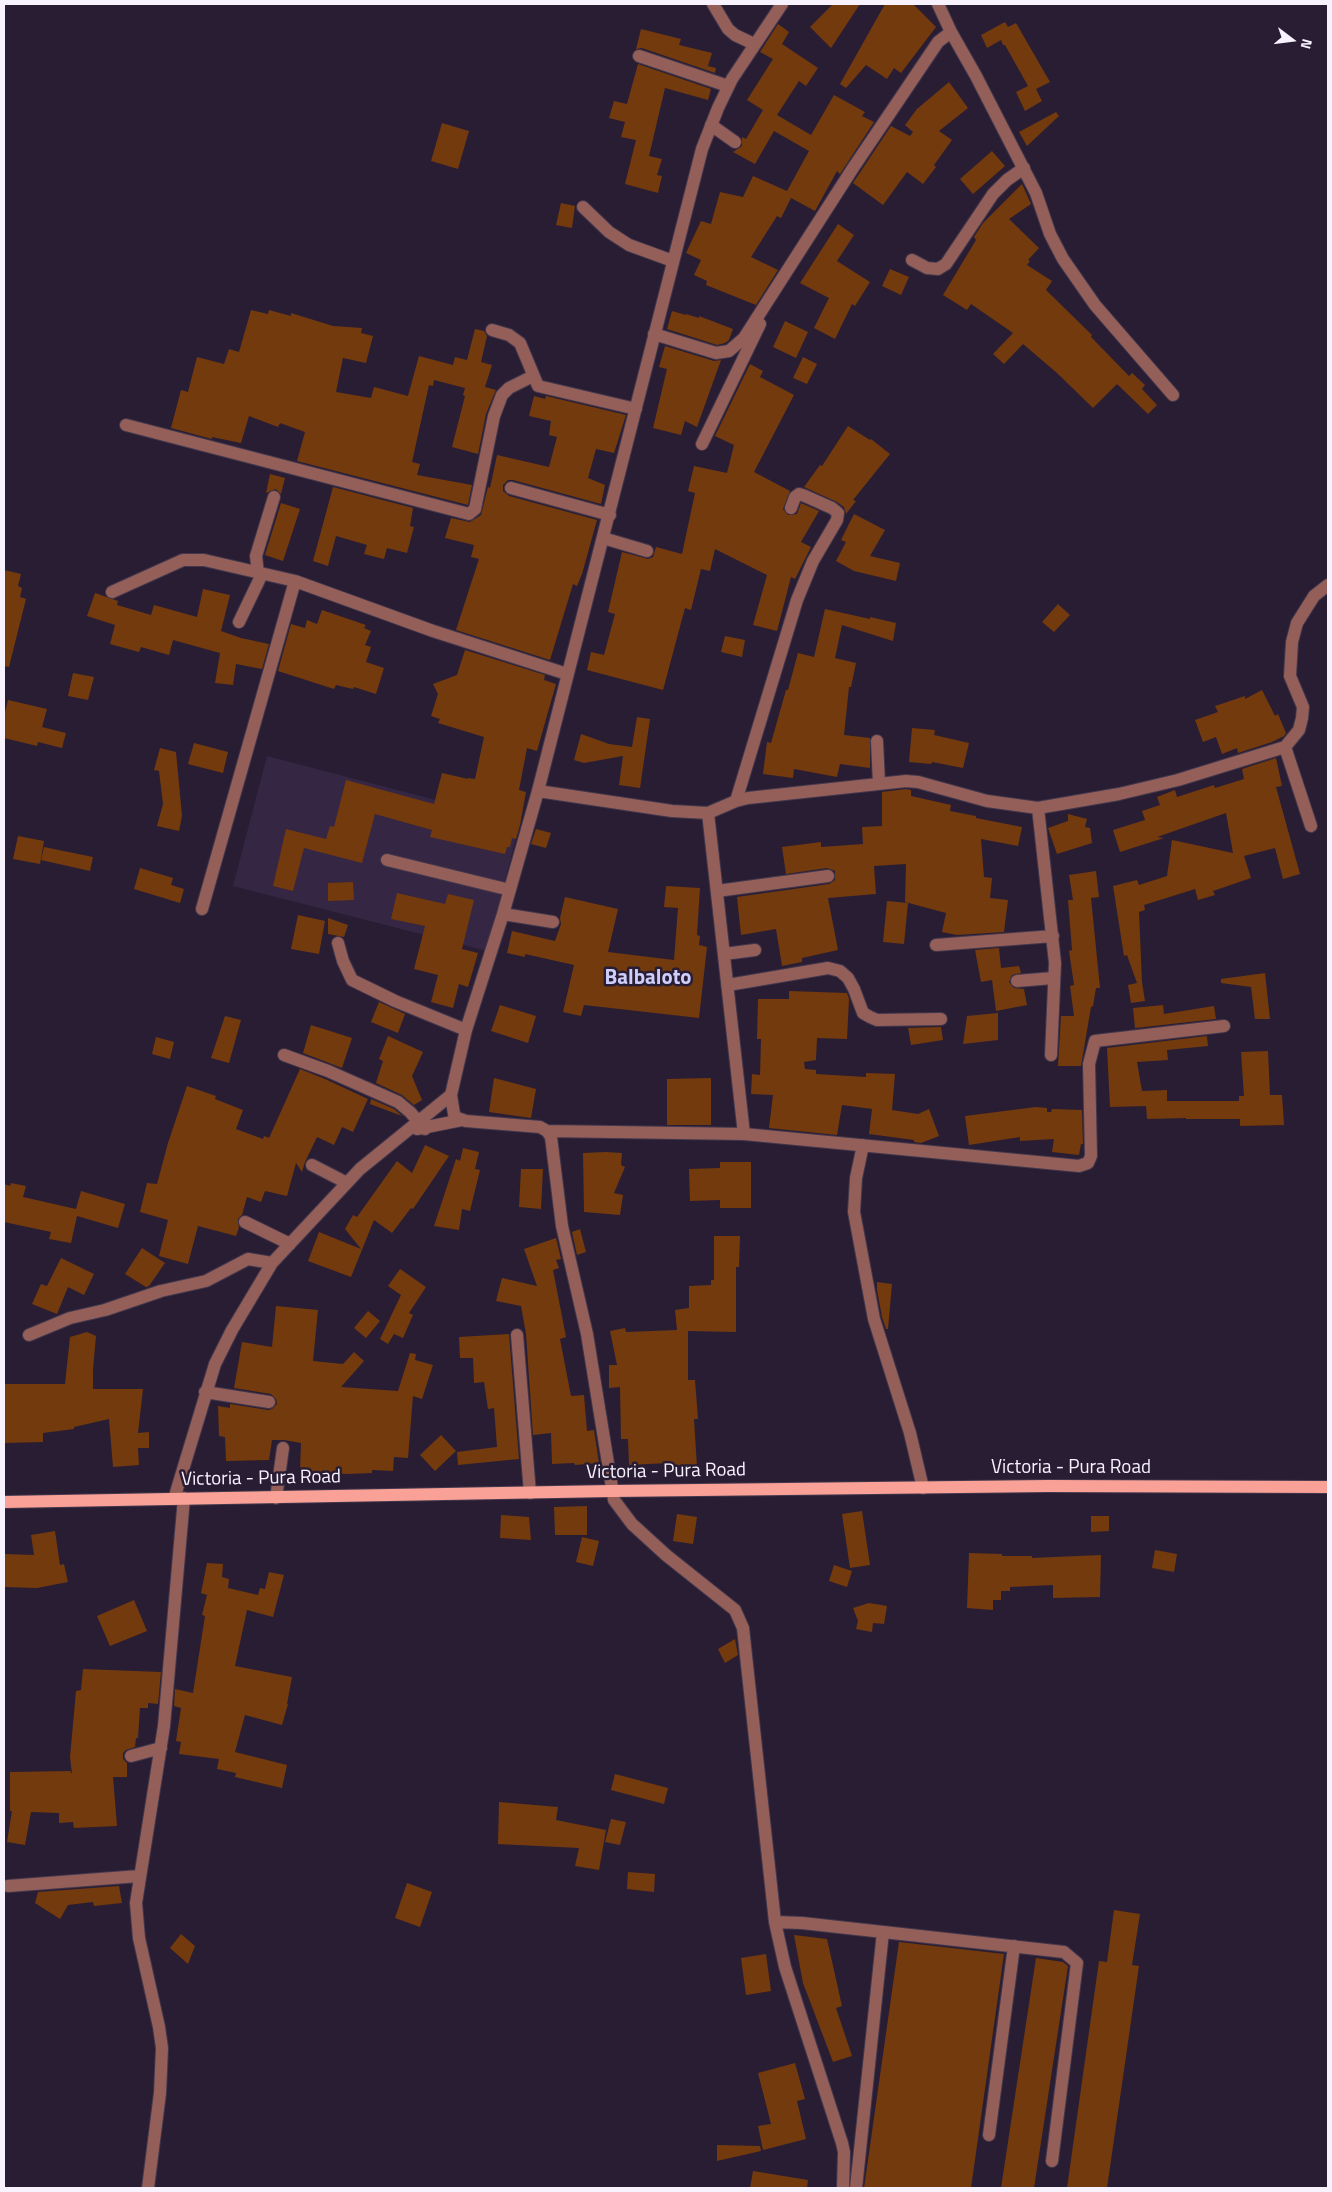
<!DOCTYPE html>
<html>
<head>
<meta charset="utf-8">
<style>
  body { margin:0 }
  #map { position:relative; width:1332px; height:2192px; overflow:hidden; background:#291d34; font-family:"Titillium Web",sans-serif }
  canvas { display:block }
  .frame { position:absolute; inset:0; border:5px solid #f7f2fe; pointer-events:none }
  .north { position:absolute; left:1267px; top:15px; width:50px; height:50px; -webkit-text-stroke:4px #291d34; paint-order:stroke; rotate:105deg; font-size:14px; font-weight:700; line-height:20px; text-align:center; color:#f7f2fe }
  .north::after { content:''; display:block; margin:auto; width:18px; height:22px; background:#f7f2fe; clip-path:polygon(50% 0,100% 100%,50% 72%,0 100%) }
</style>
</head>
<body>
<div id="map">
<canvas width="1332" height="2192"></canvas>
<div class="frame"></div>
<div class="north">N</div>
</div>
<script>
const g = document.querySelector('canvas').getContext('2d');
g.lineJoin = 'round';
function paint(path, color) { g.fillStyle = color; g.fill(path, 'evenodd'); }
const shape = rows => new Path2D(rows.map(r => 'M' + r).join(''));
function stroke(path, color, width, dash) { g.strokeStyle = color; g.lineWidth = width; g.lineCap = dash ? 'butt' : 'round'; g.setLineDash(dash || []); g.stroke(path); }
function drawText(font, color, halo, rows, align = 'center') {
  g.font = font + ' "Titillium Web",sans-serif'; g.lineWidth = 5; g.setLineDash([]); g.textBaseline = 'middle'; g.strokeStyle = halo; g.fillStyle = color; for (const [text, x, y, turn = 0] of rows) {
    g.save(); g.translate(x, y); g.rotate((+turn || 0) * Math.PI / 180); g.textAlign = isNaN(turn) ? turn : align; if (halo) g.strokeText(text, 0, 0); g.fillText(text, 0, 0); g.restore();
  }
}
paint(shape([
  [267,756,520,822,487,951,233,886]
]), '#352643');
paint(shape([
  [833,4,860,4,831,48,810,27],
  [885,4,913,4,936,27,901,73,894,68,887,79,866,65,846,88,840,84],
  [1005,22,1008,27,1016,23,1050,82,1036,89,1042,101,1025,111,1016,92,1028,86,1005,45,1003,45,1001,40,987,48,981,35],
  [778,24,789,32,782,44,818,68,806,86,799,81,777,115,811,135,834,95,865,112,862,116,874,122,840,174,837,171,815,211,791,198,781,218,777,216,751,257,778,270,756,305,706,285,707,281,694,275,701,260,686,253,701,221,711,224,720,192,743,197,753,176,787,191,809,151,774,131,755,164,733,152,742,146,742,137,746,139,763,110,747,100,773,59,760,52],
  [641,29,681,39,679,45,712,53,708,66,716,68,715,73,642,48,636,49],
  [638,64,711,89,708,100,665,88,649,156,662,159,657,175,662,176,658,193,625,184,636,140,621,137,625,122,609,118,614,101,627,104],
  [949,82,968,108,939,131,952,140,934,165,936,167,923,184,907,172,883,205,853,183,891,126,910,136,913,132,905,125,917,109],
  [1056,112,1059,116,1027,146,1019,132],
  [442,123,469,131,458,169,431,161],
  [992,151,1005,166,973,194,960,179],
  [1022,184,1031,204,1009,219,1039,248,1028,260,1030,261,1027,265,1052,281,1046,290,1092,335,1091,337,1129,376,1132,373,1145,385,1142,389,1157,405,1148,414,1117,384,1093,408,1057,373,1023,344,1004,364,993,354,1013,333,971,304,967,310,943,295,976,240,974,237,983,223],
  [561,203,575,206,572,228,556,225],
  [838,224,854,235,837,261,870,282,855,306,852,304,835,339,814,328,829,298,800,283],
  [890,269,909,277,901,295,882,286],
  [251,310,268,314,269,310,291,316,291,313,333,326,362,328,361,333,373,336,366,363,343,358,336,392,371,398,374,387,408,396,419,356,453,365,455,357,467,360,475,329,484,331,487,336,481,362,492,365,485,387,496,390,486,414,478,454,452,447,465,396,463,395,465,388,434,380,433,386,429,385,412,462,420,464,417,475,472,485,468,505,297,461,305,432,280,423,278,427,249,416,241,443,212,437,212,439,171,428,181,390,188,392,197,357,224,364,229,349,239,352],
  [672,311,686,315,686,314,699,318,699,316,733,329,729,340,725,343,717,345,667,329],
  [785,321,808,332,796,358,773,347],
  [665,346,714,361,721,360,697,427,685,421,681,435,653,428,667,369,659,367],
  [803,357,817,364,807,384,793,378],
  [750,364,763,371,760,377,794,395,754,472,790,491,783,509,788,515,797,514,801,503,819,511,801,542,811,547,795,579,791,577,777,631,753,625,767,575,715,549,710,571,701,569,691,610,685,608,663,690,587,670,591,652,604,655,615,614,608,612,622,552,648,559,653,557,656,547,682,554,695,493,688,491,694,466,727,473,734,445,715,436],
  [534,396,545,399,546,396,626,415,614,453,596,449,588,478,605,485,601,504,513,480,508,480,503,485,503,491,509,496,597,520,582,574,577,586,573,584,550,660,456,630,479,559,471,557,474,545,445,538,451,518,470,522,481,515,488,487,490,488,497,455,549,467,557,437,549,435,551,421,529,416],
  [848,426,870,440,871,439,890,454,853,500,856,501,846,514,844,507,837,502,804,487,820,465,822,466],
  [270,474,285,478,281,494,276,489,266,493],
  [333,487,413,508,410,526,414,527,407,553,387,548,384,559,364,554,367,545,336,536,328,566,313,561],
  [281,503,300,509,283,561,265,555],
  [854,514,885,530,870,556,900,563,896,581,854,571,836,561,846,542,841,540],
  [4,570,21,574,18,586,22,588,20,597,26,599,9,667,4,666],
  [203,589,230,595,221,631,241,638,269,644,262,669,236,664,233,685,215,683,220,653,173,640,169,655,141,647,139,652,110,644,115,625,87,616,95,593,118,601,117,605,151,615,154,605,197,617],
  [1058,604,1070,615,1054,632,1042,622],
  [825,609,870,619,870,617,896,623,893,641,842,625,835,658,856,663,851,687,849,687,844,735,870,738,870,768,840,764,837,777,794,769,793,778,763,774,767,742,771,743,786,690,788,690,798,653,814,657],
  [322,610,366,625,364,628,371,631,365,645,371,647,366,662,384,668,376,694,354,687,353,689,336,685,334,689,278,671,291,624,305,628,307,620,317,624],
  [725,636,745,640,742,657,721,652],
  [465,650,545,675,544,680,556,684,537,751,527,748,519,790,526,792,520,825,516,839,512,838,510,847,507,847,505,854,430,837,432,830,375,814,362,863,304,848,293,891,273,886,286,829,326,839,330,826,334,827,346,780,434,804,442,773,468,779,468,778,475,779,484,737,438,723,440,719,431,716,438,694,433,684,457,675],
  [73,673,94,677,88,700,68,696],
  [1262,690,1275,716,1278,714,1286,733,1284,736,1272,742,1238,753,1237,748,1222,754,1216,737,1203,742,1195,720,1218,712,1215,706,1245,696,1245,699],
  [8,700,47,709,42,727,66,733,62,748,38,742,37,746,4,738,4,717],
  [637,717,650,719,640,788,619,785,623,756,584,763,574,760,581,734,609,744,632,747],
  [912,728,935,730,934,735,969,743,963,768,932,762,931,764,909,762],
  [194,743,228,752,223,773,188,764],
  [160,748,176,752,182,816,179,831,157,826,163,804,159,771,154,770],
  [1276,758,1282,786,1276,787,1300,874,1283,879,1275,848,1244,856,1251,878,1213,891,1215,895,1198,900,1195,889,1144,905,1145,910,1139,912,1142,982,1145,1001,1131,1003,1128,985,1137,983,1127,955,1124,956,1113,886,1137,880,1139,885,1167,876,1172,840,1233,853,1226,813,1157,837,1164,838,1120,852,1113,830,1145,820,1142,811,1160,805,1157,797,1175,790,1177,797,1214,785,1215,788,1244,779,1242,769],
  [906,789,911,790,911,796,951,805,950,811,976,816,976,818,1022,827,1018,846,981,839,984,877,992,878,990,898,1008,900,1004,932,957,935,942,932,946,913,905,902,906,864,874,866,876,894,828,898,838,950,802,958,802,962,782,966,776,929,741,935,737,897,829,884,835,880,835,871,827,868,786,874,782,847,821,842,821,847,863,844,862,827,882,826,882,792],
  [1068,814,1087,819,1085,827,1090,828,1092,843,1057,854,1048,828,1068,821],
  [536,829,551,833,546,848,531,844],
  [18,836,44,841,40,864,13,859],
  [44,847,93,857,90,871,41,860],
  [140,868,173,878,171,885,184,889,180,903,134,889],
  [1096,871,1099,897,1091,898,1100,988,1096,988,1093,1006,1091,1007,1081,1066,1058,1066,1061,1016,1074,1016,1070,986,1074,985,1069,951,1072,950,1068,900,1073,900,1069,875],
  [353,882,354,900,328,901,328,883],
  [666,886,700,888,697,935,700,936,699,945,707,947,699,1018,584,1005,581,1016,563,1012,574,965,525,954,525,957,507,953,512,931,555,941,561,924,560,918,565,897,618,909,608,952,674,960,678,908,664,907],
  [397,893,445,904,448,894,474,900,462,949,478,953,468,987,459,984,453,1008,431,1002,438,975,414,969,425,926,391,919],
  [887,901,908,903,904,944,883,942],
  [298,915,325,921,319,954,291,949],
  [328,918,348,925,344,937,328,934],
  [999,948,1001,968,1019,966,1021,973,1012,975,1009,982,1014,988,1024,989,1027,1005,996,1011,992,980,981,982,975,950],
  [1265,973,1270,1019,1255,1019,1251,987,1221,983,1221,979],
  [789,991,847,993,849,999,847,1039,817,1038,816,1060,804,1062,805,1069,816,1070,816,1074,866,1077,866,1073,895,1074,892,1110,918,1114,929,1109,939,1136,921,1143,914,1142,914,1140,869,1134,872,1109,842,1105,837,1135,769,1128,773,1095,751,1094,752,1074,760,1075,761,1039,757,1039,758,999,789,999],
  [379,1002,405,1014,398,1033,371,1022],
  [500,1005,536,1016,528,1043,491,1031],
  [1163,1005,1164,1014,1214,1006,1216,1019,1135,1028,1133,1008],
  [998,1013,998,1040,963,1044,967,1016],
  [225,1016,241,1020,229,1063,211,1058],
  [311,1025,352,1038,342,1068,303,1053],
  [941,1027,943,1040,911,1045,908,1028],
  [388,1036,423,1052,412,1076,422,1100,414,1105,402,1095,376,1083,383,1061,379,1059],
  [1207,1036,1208,1046,1167,1050,1168,1060,1137,1062,1142,1091,1167,1090,1167,1101,1239,1101,1239,1096,1244,1096,1241,1052,1268,1051,1270,1095,1282,1095,1284,1125,1240,1126,1240,1119,1186,1119,1186,1118,1147,1119,1146,1106,1110,1107,1107,1048],
  [156,1037,174,1042,170,1059,152,1054],
  [300,1069,325,1079,368,1099,353,1132,342,1127,334,1145,317,1137,305,1162,302,1172,296,1163,287,1196,265,1191,261,1202,247,1197,242,1215,238,1219,239,1227,236,1236,198,1226,188,1264,159,1256,168,1220,140,1212,147,1183,157,1184,168,1143,187,1086,216,1096,215,1099,243,1110,236,1129,263,1139,264,1136,269,1138],
  [494,1078,536,1089,531,1118,489,1112],
  [711,1078,711,1125,667,1125,667,1079],
  [371,1099,394,1109,402,1116,370,1104],
  [1036,1107,1047,1108,1047,1112,1051,1112,1052,1109,1082,1110,1083,1144,1081,1144,1079,1155,1052,1152,1054,1139,1020,1141,1020,1137,969,1145,965,1116],
  [425,1145,449,1156,413,1209,411,1208,392,1233,374,1220,351,1277,308,1261,319,1232,361,1249,345,1229,353,1215,357,1217,397,1161,412,1173],
  [463,1148,479,1152,475,1169,480,1170,470,1211,462,1209,459,1230,434,1226,456,1159,460,1161],
  [606,1152,622,1153,621,1165,625,1167,614,1193,623,1195,620,1215,584,1212,583,1153],
  [720,1162,751,1162,751,1208,720,1208,720,1200,690,1201,689,1169,720,1168],
  [521,1169,543,1169,541,1209,519,1207],
  [11,1183,26,1186,23,1197,76,1209,81,1191,125,1204,118,1228,77,1216,71,1243,49,1239,51,1232,4,1222,4,1184,10,1186],
  [580,1229,586,1252,577,1255,572,1232],
  [714,1236,740,1236,739,1267,736,1267,736,1332,688,1331,688,1380,695,1380,698,1419,694,1419,697,1467,668,1469,668,1463,629,1465,628,1439,621,1439,620,1387,609,1388,609,1365,617,1365,610,1331,625,1328,626,1332,677,1330,675,1310,689,1308,689,1286,711,1285,711,1280,714,1280],
  [556,1238,561,1259,556,1260,559,1268,553,1270,566,1337,560,1339,571,1396,584,1395,587,1431,594,1430,599,1463,575,1465,574,1463,552,1464,551,1433,533,1435,526,1334,521,1306,496,1301,502,1278,537,1286,524,1249],
  [142,1248,165,1263,149,1286,146,1287,125,1274],
  [61,1258,94,1274,84,1295,68,1287,57,1314,32,1304,41,1284,47,1286],
  [400,1269,426,1287,409,1313,413,1315,403,1338,394,1334,388,1344,380,1339,401,1295,388,1286],
  [877,1282,892,1284,888,1329,886,1329,882,1317,877,1290],
  [276,1306,318,1310,313,1361,343,1364,354,1352,364,1361,341,1387,398,1391,410,1353,416,1354,415,1360,433,1365,422,1399,413,1396,408,1458,394,1457,393,1471,372,1470,372,1473,347,1474,300,1471,301,1443,284,1440,272,1440,269,1460,226,1461,225,1437,219,1436,218,1406,230,1408,230,1404,268,1410,272,1409,277,1404,276,1399,271,1394,234,1388,242,1342,272,1347],
  [368,1311,380,1321,366,1338,354,1328],
  [87,1332,96,1336,93,1369,93,1389,143,1389,138,1433,149,1432,149,1448,138,1448,139,1465,113,1467,109,1419,74,1427,74,1429,43,1433,43,1442,4,1443,4,1384,65,1384,70,1337],
  [509,1334,519,1459,458,1465,457,1452,497,1447,494,1408,488,1409,484,1382,474,1383,473,1358,460,1358,459,1337],
  [441,1435,456,1451,435,1471,420,1455],
  [587,1506,587,1535,555,1535,554,1507],
  [862,1511,870,1565,850,1568,842,1514],
  [677,1514,697,1517,693,1544,673,1541],
  [501,1515,529,1517,531,1540,500,1538],
  [1091,1516,1109,1516,1109,1531,1091,1532],
  [55,1531,60,1565,64,1564,68,1582,37,1588,4,1587,4,1554,34,1555,31,1535],
  [582,1537,599,1541,593,1566,576,1562],
  [1155,1550,1177,1554,1174,1572,1152,1568],
  [969,1553,1002,1554,1002,1556,1032,1556,1032,1558,1101,1555,1100,1597,1053,1598,1053,1585,1010,1587,1010,1591,1001,1591,1001,1600,993,1600,993,1610,967,1608],
  [207,1563,223,1564,222,1577,229,1579,228,1588,258,1595,260,1588,265,1589,269,1572,284,1575,273,1617,247,1610,235,1666,292,1677,287,1704,288,1704,282,1725,245,1715,235,1752,287,1765,282,1788,235,1777,236,1773,217,1769,219,1759,179,1754,181,1742,176,1741,181,1708,174,1706,175,1689,193,1693,205,1616,202,1615,207,1595,201,1593],
  [834,1565,852,1571,847,1587,829,1581],
  [134,1600,147,1631,110,1646,97,1616],
  [869,1603,887,1606,884,1624,873,1623,872,1632,856,1629,858,1621,853,1608],
  [735,1639,738,1655,725,1663,718,1649],
  [83,1669,161,1672,158,1704,148,1703,148,1708,140,1708,138,1738,136,1738,135,1747,126,1750,123,1753,123,1759,127,1763,127,1777,113,1777,117,1826,74,1828,73,1822,59,1823,59,1813,31,1812,25,1845,7,1842,12,1811,10,1811,10,1772,70,1771,72,1774,70,1757,76,1691,81,1690],
  [615,1774,668,1788,664,1804,611,1790],
  [499,1802,558,1807,556,1820,606,1830,599,1870,575,1866,579,1848,498,1844],
  [611,1819,626,1822,620,1845,605,1842],
  [628,1872,655,1874,654,1892,627,1889],
  [407,1883,432,1892,420,1927,395,1918],
  [119,1886,122,1903,94,1906,93,1902,68,1905,60,1919,35,1903,38,1892],
  [1114,1910,1140,1914,1132,1965,1139,1966,1107,2188,1067,2188,1099,1961,1107,1962],
  [181,1934,195,1946,188,1964,170,1948],
  [794,1935,827,1939,842,2006,836,2008,852,2056,833,2062,803,1983],
  [899,1942,1004,1954,971,2188,864,2188],
  [766,1954,771,1991,746,1995,741,1958],
  [1036,1958,1063,1962,1068,1966,1034,2188,1001,2188],
  [795,2063,805,2099,797,2101,806,2139,763,2150,758,2126,771,2124,758,2073],
  [717,2145,760,2146,761,2151,717,2161],
  [753,2171,808,2180,807,2188,750,2188]
]), '#733a0d');
const minor = shape([
  [713,4,728,29,735,35,754,44],
  [951,32,976,76,1036,193,1050,234,1063,259,1095,305,1173,395],
  [639,56,728,86],
  [711,125,735,142],
  [583,207,609,232,629,245,673,261],
  [912,260,927,268,938,269,946,264,993,194,1007,180,1024,168],
  [492,330,509,335,520,343,538,386,636,409],
  [654,334,716,353,729,351,744,338,853,168,938,42,951,32,938,4],
  [126,425,469,514,475,509,494,416,502,395,509,388,533,376],
  [702,444,760,324],
  [511,488,610,515],
  [603,538,647,551],
  [258,573,256,556,274,497],
  [112,592,183,560,204,560,295,581,433,631,567,674],
  [239,622,262,574],
  [877,741,879,784],
  [1285,747,1311,826],
  [538,791,672,811,708,813,744,1134,547,1131,540,1127,466,1121,457,1118,454,1114,451,1095,466,1030,503,914,538,791,702,149,718,108,732,79,782,4],
  [736,801,797,600,813,561,837,520,838,513,832,508,805,496,799,494,795,497,791,508],
  [1038,808,1055,963,1051,1055],
  [708,813,736,801,748,798,906,781,918,782,987,801,1038,808,1119,794,1178,780,1285,747,1299,730,1302,718,1303,707,1290,676,1292,642,1297,623,1314,596,1328,585],
  [387,860,510,890],
  [717,891,828,876],
  [202,909,295,581],
  [503,914,553,922],
  [338,943,343,961,352,980,395,1001,466,1030],
  [936,945,1053,936],
  [724,954,755,950],
  [1017,981,1053,978],
  [728,985,828,968,840,971,848,978,854,989,863,1013,870,1017,877,1020,941,1019],
  [284,1055,328,1071,398,1102,410,1112,425,1129],
  [417,1129,462,1120],
  [547,1131,551,1137,562,1226,587,1334,614,1500,632,1524,666,1555,735,1610,743,1628,775,1922,785,1967,842,2143,844,2152,843,2188],
  [744,1134,1079,1166,1088,1163,1091,1156,1089,1064,1095,1041,1224,1026],
  [863,1145,856,1178,854,1212,874,1319,910,1433,923,1488],
  [312,1165,347,1183],
  [245,1222,290,1244],
  [29,1335,70,1318,105,1310,161,1291,206,1281,248,1259,272,1263],
  [517,1335,530,1493],
  [205,1392,269,1402],
  [276,1498,283,1448],
  [174,1499,215,1364,232,1330,272,1263,360,1169,451,1095],
  [131,1756,161,1748],
  [8,1886,139,1876],
  [775,1922,802,1923,1064,1952,1077,1963,1052,2161],
  [989,2135,1014,1946],
  [148,2188,160,2093,162,2048,159,2027,139,1938,136,1903,164,1726,184,1498],
  [856,2188,883,1932]
]);
const major = shape([
  [4,1502,611,1491,1048,1486,1328,1487]
]);
stroke(minor, '#42374c', 14);
stroke(major, '#42374c', 14);
stroke(minor, '#945f59', 12);
stroke(major, '#f9a197', 12);
drawText('19px', '#f7f2fe', '#291d34', [
  ["Victoria - Pura Road",1071,1468],
  ["Victoria - Pura Road",666,1472,-1],
  ["Victoria - Pura Road",261,1479,-1]
]);
drawText('bold 21px', '#cdcef9', '#291d34', [
  ["Balbaloto",648,979]
]);
</script>
</body>
</html>
